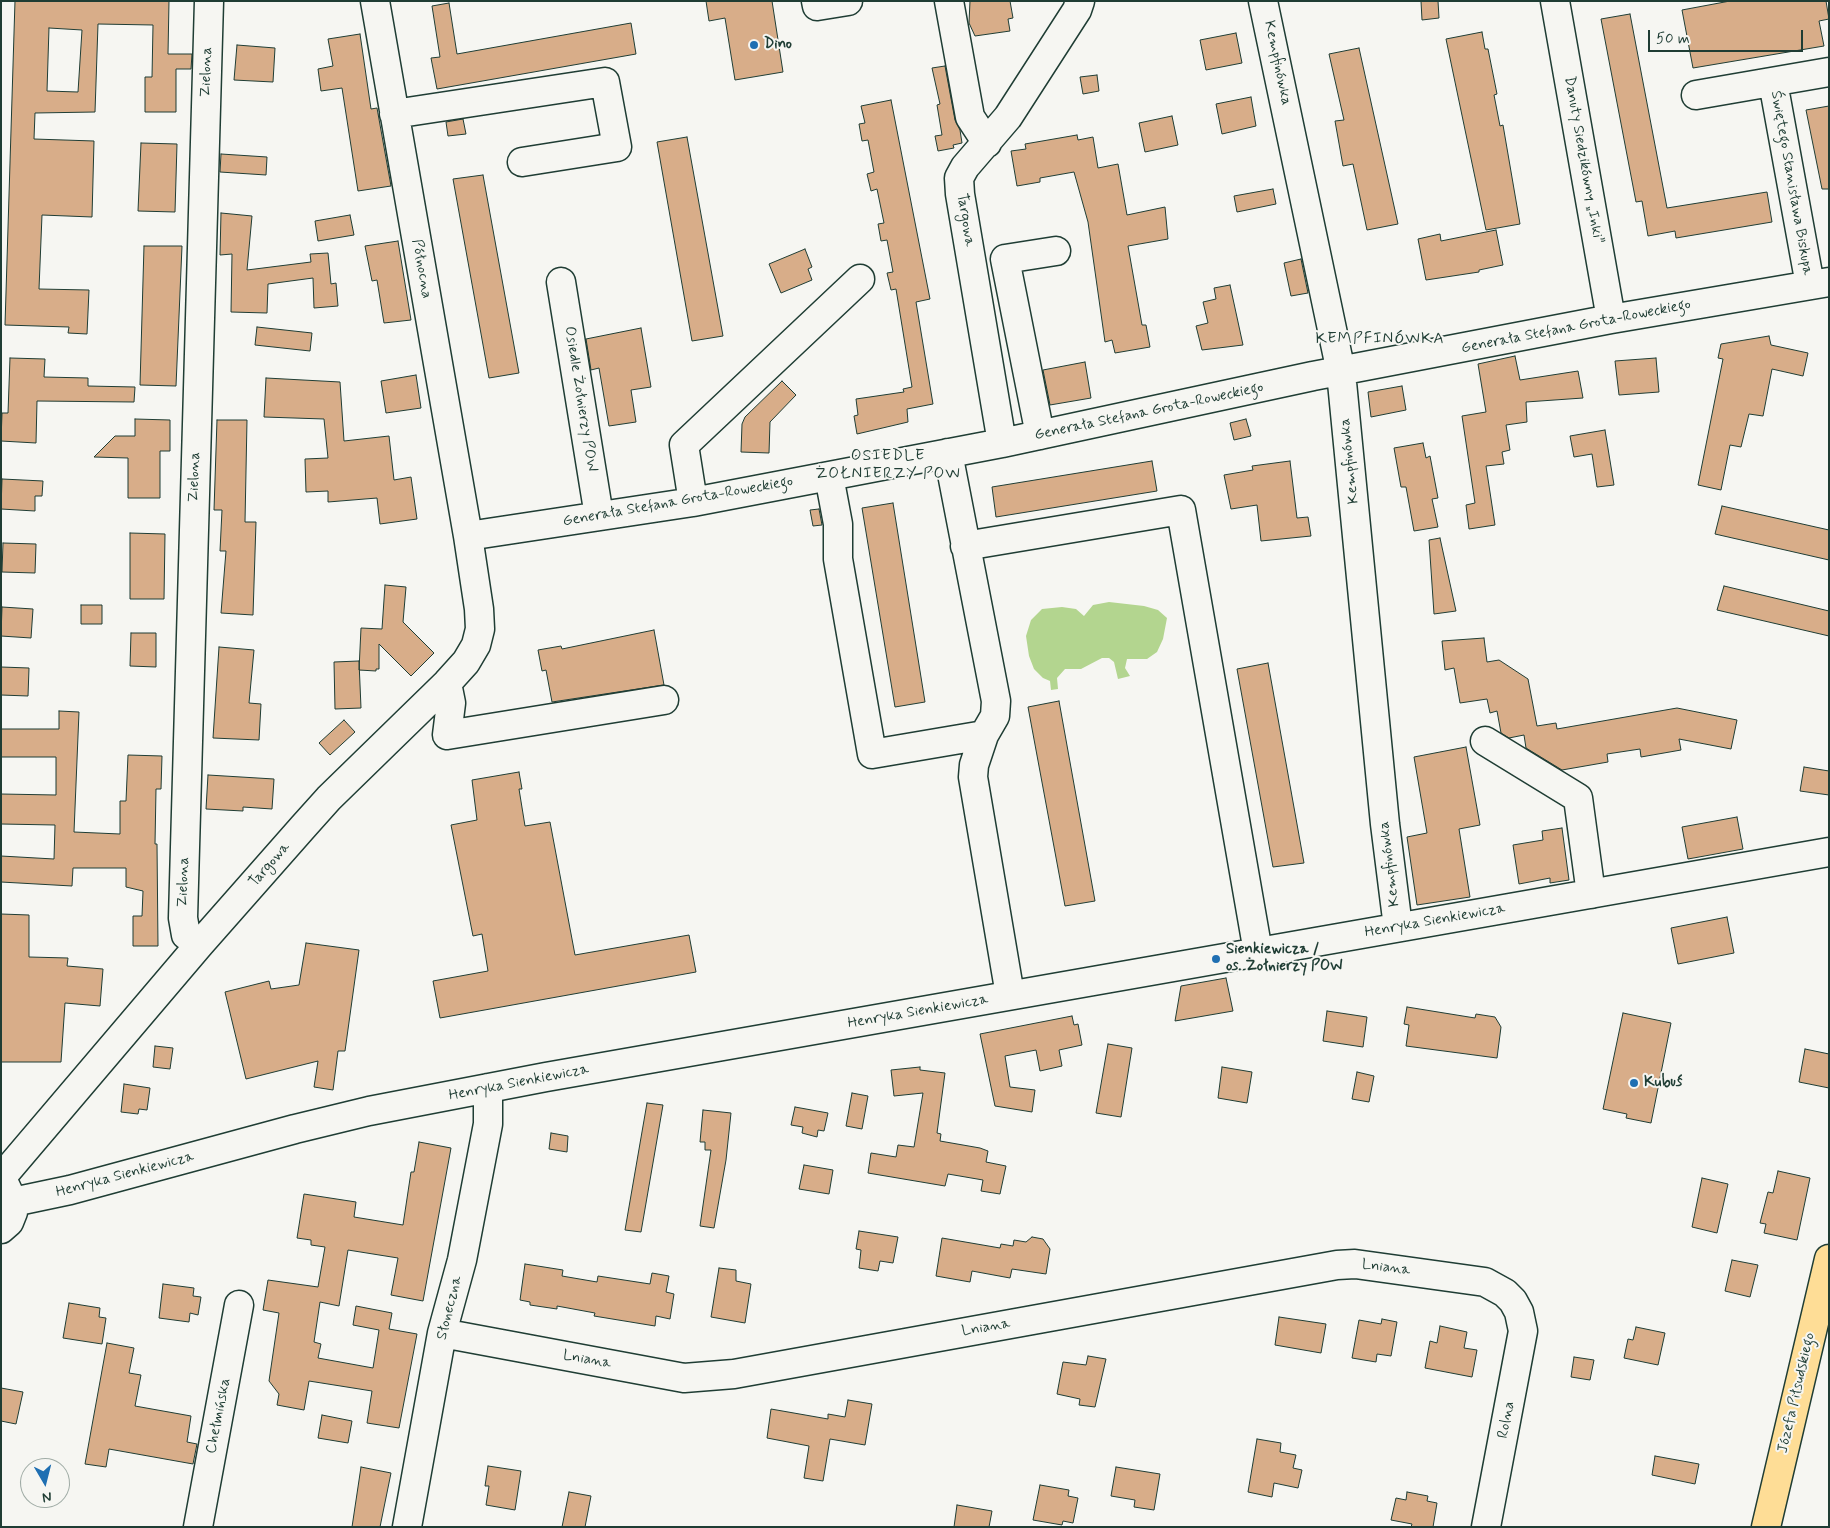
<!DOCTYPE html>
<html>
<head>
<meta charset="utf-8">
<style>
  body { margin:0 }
  #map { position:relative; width:1830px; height:1528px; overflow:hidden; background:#f6f6f2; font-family:Mynerve,sans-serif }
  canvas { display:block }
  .frame { position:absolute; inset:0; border:2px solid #1f3d34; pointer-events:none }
  .north { position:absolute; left:20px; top:1458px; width:50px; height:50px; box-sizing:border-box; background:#f6f6f2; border:1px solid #a0aca6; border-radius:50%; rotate:172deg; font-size:14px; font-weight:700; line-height:20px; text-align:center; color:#1f3d34 }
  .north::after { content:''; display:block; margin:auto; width:18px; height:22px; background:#1f6fb2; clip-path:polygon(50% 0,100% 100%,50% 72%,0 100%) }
  .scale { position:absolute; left:1648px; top:30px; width:155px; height:22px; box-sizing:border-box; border:2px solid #1f3d34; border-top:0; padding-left:6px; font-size:15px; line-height:18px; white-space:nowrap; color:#1f3d34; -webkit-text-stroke:4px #f6f6f2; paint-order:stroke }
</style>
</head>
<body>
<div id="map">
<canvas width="1830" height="1528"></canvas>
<div class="frame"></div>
<div class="north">N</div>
<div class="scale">50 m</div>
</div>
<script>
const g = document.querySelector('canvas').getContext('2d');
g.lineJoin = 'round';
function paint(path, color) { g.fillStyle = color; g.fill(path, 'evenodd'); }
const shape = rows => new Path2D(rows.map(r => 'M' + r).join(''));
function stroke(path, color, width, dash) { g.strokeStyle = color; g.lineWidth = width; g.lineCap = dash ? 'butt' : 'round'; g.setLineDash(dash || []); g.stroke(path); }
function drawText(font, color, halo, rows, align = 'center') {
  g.font = font + ' Mynerve,sans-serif'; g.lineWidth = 4; g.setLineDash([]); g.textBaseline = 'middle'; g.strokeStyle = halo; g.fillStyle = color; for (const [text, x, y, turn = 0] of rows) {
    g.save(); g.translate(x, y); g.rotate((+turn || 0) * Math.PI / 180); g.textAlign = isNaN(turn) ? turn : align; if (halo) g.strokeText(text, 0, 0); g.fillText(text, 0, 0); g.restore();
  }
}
paint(shape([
  [1109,602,1144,606,1158,610,1167,618,1163,639,1157,652,1147,659,1127,659,1125,668,1130,676,1118,679,1114,662,1109,658,1102,658,1081,669,1065,669,1057,678,1058,689,1051,690,1050,681,1043,678,1034,669,1029,656,1026,636,1031,620,1042,609,1062,607,1076,609,1084,616,1093,605]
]), '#b3d58f');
const building = shape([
  [15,1,169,1,168,54,192,54,191,69,176,69,176,112,145,112,145,77,152,77,153,25,98,24,95,112,35,113,34,139,94,141,92,217,42,215,39,289,89,290,87,334,68,333,69,327,5,325,15,1],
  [49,28,82,30,78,92,47,91,49,28],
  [706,1,772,1,783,72,735,80,725,18,709,21,706,1],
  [970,1,1010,1,1013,18,1008,19,1010,31,975,36,969,23,970,1],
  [1421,1,1438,1,1439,18,1422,20,1421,1],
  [1730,1,1826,1,1829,19,1819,21,1824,46,1693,68,1682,10,1730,1],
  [449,3,457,54,631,23,636,54,437,89,431,58,440,57,432,6,449,3],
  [1630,14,1667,208,1767,192,1772,222,1676,238,1675,231,1648,236,1642,201,1636,202,1601,19,1630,14],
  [1482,32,1485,49,1488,49,1497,94,1494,95,1500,126,1503,125,1520,224,1486,230,1446,39,1482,32],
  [1236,33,1242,63,1206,70,1200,40,1236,33],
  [360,34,371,109,377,108,391,186,358,191,342,88,321,91,318,69,333,66,328,39,360,34],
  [237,45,275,48,273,82,234,80,237,45],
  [1359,48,1398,224,1367,230,1353,164,1343,166,1335,121,1344,120,1329,54,1359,48],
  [945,66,955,120,960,130,962,143,953,145,954,148,938,151,935,136,942,135,937,105,940,104,932,68,945,66],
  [1097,75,1099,91,1083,94,1080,77,1097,75],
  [1251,97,1256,126,1222,134,1216,104,1251,97],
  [891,100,930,299,916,302,933,404,907,409,908,422,857,434,854,416,858,415,856,399,904,392,903,389,912,387,896,289,891,290,887,273,893,272,887,240,881,241,878,224,884,223,877,189,871,191,867,174,874,172,868,140,862,141,859,124,865,123,861,106,891,100],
  [1829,106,1829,189,1822,189,1806,110,1829,106],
  [1172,116,1178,145,1145,152,1139,123,1172,116],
  [463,119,466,134,448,136,446,122,463,119],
  [1077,135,1078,140,1093,137,1098,168,1118,164,1127,215,1165,207,1168,239,1128,246,1142,325,1146,325,1150,347,1115,353,1112,340,1105,342,1088,222,1074,172,1040,178,1040,182,1017,186,1011,151,1026,149,1025,144,1077,135],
  [687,137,723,336,692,341,657,142,687,137],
  [141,143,177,144,175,212,138,211,141,143],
  [221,154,267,157,266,175,220,172,221,154],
  [483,175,519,373,489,378,453,179,483,175],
  [1273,189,1276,204,1237,212,1234,196,1273,189],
  [221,213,252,216,247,270,311,262,310,254,328,253,331,284,336,283,338,306,314,308,313,278,268,284,267,313,231,312,232,254,220,255,221,213],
  [350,215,354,235,318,241,315,221,350,215],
  [1496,230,1503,265,1479,270,1479,272,1426,280,1418,239,1440,234,1441,241,1496,230],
  [398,241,411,320,384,323,377,280,372,281,365,246,398,241],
  [144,246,182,246,176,386,140,385,144,246],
  [805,249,812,267,808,269,812,280,781,293,769,264,805,249],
  [1301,259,1308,293,1291,296,1284,263,1301,259],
  [1230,285,1243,345,1202,350,1196,326,1208,323,1203,302,1216,299,1214,288,1230,285],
  [257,327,312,333,310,351,255,345,257,327],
  [641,328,651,387,631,390,636,422,609,426,599,368,591,370,586,339,641,328],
  [1769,336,1771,345,1808,353,1803,376,1772,369,1763,416,1749,414,1741,447,1730,445,1721,490,1698,485,1723,359,1718,358,1721,344,1769,336],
  [1515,356,1520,380,1578,371,1583,398,1526,402,1527,422,1506,425,1510,450,1502,452,1504,464,1486,466,1495,525,1469,529,1466,505,1475,503,1462,416,1486,412,1478,364,1515,356],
  [10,358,45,359,44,377,88,378,88,386,135,387,134,402,37,401,36,443,1,441,2,413,8,413,10,358],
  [1656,358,1659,392,1619,395,1615,361,1656,358],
  [1085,362,1091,398,1050,405,1043,370,1085,362],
  [416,375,421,408,386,413,381,381,416,375],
  [266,378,340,382,344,441,389,436,394,480,411,477,417,519,380,524,377,498,328,502,328,491,306,492,305,459,328,458,324,419,264,417,266,378],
  [782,381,796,395,770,422,769,453,741,452,742,424,745,417,782,381],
  [1402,386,1406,410,1371,417,1368,392,1402,386],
  [135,419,170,420,170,451,160,451,160,498,128,498,128,458,94,457,115,436,135,436,135,419],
  [1246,419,1251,436,1234,440,1230,423,1246,419],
  [217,420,247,420,245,522,256,522,253,615,221,613,226,551,220,551,222,510,214,510,217,420],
  [1605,430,1614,485,1597,487,1592,454,1574,457,1570,436,1605,430],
  [1423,443,1426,458,1430,456,1438,498,1432,499,1438,527,1414,531,1406,487,1401,487,1394,448,1423,443],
  [1152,461,1157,491,996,517,992,487,1152,461],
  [1290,461,1297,518,1308,517,1311,536,1261,541,1257,505,1231,509,1224,475,1253,470,1252,466,1290,461],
  [2,479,43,481,42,496,35,496,35,511,1,509,2,479],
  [893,503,925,702,895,707,862,508,893,503],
  [1722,506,1829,530,1829,560,1715,534,1722,506],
  [819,509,822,525,813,526,810,510,819,509],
  [130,533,165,534,164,599,130,599,130,533],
  [1440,538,1456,611,1434,614,1429,540,1440,538],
  [3,543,36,544,35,573,2,572,3,543],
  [385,585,406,587,403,622,434,653,411,676,379,644,379,669,376,669,376,671,359,670,361,628,382,629,385,585],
  [1724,586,1829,611,1829,636,1717,610,1724,586],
  [81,605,102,605,102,624,81,624,81,605],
  [2,607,33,609,31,638,1,636,2,607],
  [654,630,664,685,552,702,546,670,542,671,538,650,561,646,562,649,654,630],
  [131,633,156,633,156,667,130,666,131,633],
  [1484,638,1487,662,1499,660,1528,679,1537,726,1556,723,1557,729,1677,708,1737,720,1731,749,1679,739,1681,750,1641,757,1640,749,1607,754,1608,762,1562,770,1526,748,1524,735,1509,738,1501,733,1497,711,1490,713,1487,699,1460,703,1454,668,1445,670,1442,641,1484,638],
  [219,647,254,650,249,703,261,704,259,740,213,738,219,647],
  [359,661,361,708,335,709,334,662,359,661],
  [1268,663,1304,863,1273,867,1237,669,1268,663],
  [1,667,29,668,28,696,1,695,1,667],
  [1059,701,1095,901,1065,906,1028,707,1059,701],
  [59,711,79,712,74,832,120,834,120,801,126,801,128,755,162,756,161,789,156,789,155,844,157,844,158,946,133,946,133,916,142,916,143,891,126,887,126,868,73,868,72,886,1,882,1,856,54,859,55,825,1,824,1,794,56,795,56,757,1,757,1,729,59,729,59,711],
  [344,720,355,732,330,755,319,743,344,720],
  [1466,747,1480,825,1459,829,1470,897,1417,905,1407,837,1427,833,1414,757,1466,747],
  [1804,767,1829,771,1829,795,1800,791,1804,767],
  [519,772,522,789,519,789,525,826,550,822,575,955,689,935,696,972,440,1018,433,981,488,971,482,934,473,936,451,825,477,820,472,780,519,772],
  [208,775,274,779,272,809,243,807,243,811,206,809,208,775],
  [1737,817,1743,849,1688,859,1682,827,1737,817],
  [1562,828,1569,880,1550,883,1550,878,1519,884,1513,845,1543,840,1542,831,1562,828],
  [1,914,29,915,29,957,68,958,67,966,103,969,100,1006,65,1003,61,1062,1,1062,1,914],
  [1727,917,1734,953,1678,964,1671,928,1727,917],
  [306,943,359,950,345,1051,338,1051,333,1090,314,1087,318,1061,246,1079,225,992,269,981,271,989,299,985,306,943],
  [1226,978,1233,1011,1175,1021,1181,986,1226,978],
  [1407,1007,1475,1018,1476,1014,1495,1017,1501,1027,1497,1058,1406,1046,1409,1025,1404,1024,1407,1007],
  [1327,1011,1367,1017,1363,1047,1323,1041,1327,1011],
  [1623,1013,1671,1023,1651,1123,1626,1118,1627,1114,1603,1109,1623,1013],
  [1072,1016,1074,1025,1078,1024,1082,1045,1059,1050,1062,1066,1040,1071,1036,1050,1005,1056,1010,1087,1035,1090,1032,1112,995,1106,980,1034,1072,1016],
  [1108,1044,1132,1048,1121,1117,1096,1113,1108,1044],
  [155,1046,173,1048,170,1069,153,1067,155,1046],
  [1805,1049,1829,1054,1829,1088,1799,1082,1805,1049],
  [920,1067,920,1070,945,1073,937,1133,941,1134,940,1141,980,1148,988,1151,986,1162,1006,1166,1000,1194,981,1191,983,1180,948,1174,945,1186,868,1173,871,1153,896,1157,898,1145,914,1147,923,1093,894,1096,891,1070,920,1067],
  [1222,1067,1252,1072,1247,1103,1218,1098,1222,1067],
  [1357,1072,1374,1076,1369,1102,1352,1099,1357,1072],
  [124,1084,150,1088,147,1110,139,1109,138,1114,121,1112,124,1084],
  [852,1093,868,1096,862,1129,846,1126,852,1093],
  [647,1103,663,1105,641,1232,625,1230,647,1103],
  [795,1107,828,1113,824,1131,818,1130,817,1137,802,1133,803,1127,791,1125,795,1107],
  [703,1110,731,1113,726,1160,714,1228,700,1226,711,1150,705,1150,705,1142,700,1142,703,1110],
  [551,1133,568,1136,567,1152,549,1149,551,1133],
  [419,1142,451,1148,423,1301,391,1295,398,1258,348,1250,339,1306,320,1302,314,1342,321,1344,318,1358,373,1368,379,1330,353,1325,356,1306,392,1313,389,1329,417,1334,399,1428,367,1423,372,1391,309,1381,304,1410,277,1405,279,1394,269,1381,279,1313,263,1310,268,1280,318,1287,325,1247,311,1245,311,1240,297,1238,304,1194,356,1202,354,1217,403,1225,411,1172,414,1172,419,1142],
  [804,1165,833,1170,829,1194,799,1189,804,1165],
  [1778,1171,1810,1178,1797,1240,1764,1233,1766,1224,1760,1223,1768,1192,1773,1193,1778,1171],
  [1702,1178,1728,1184,1717,1233,1692,1227,1702,1178],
  [859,1231,898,1237,893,1263,880,1261,878,1271,859,1268,861,1250,856,1249,859,1231],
  [1032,1237,1043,1239,1050,1249,1046,1274,1012,1269,1010,1278,972,1271,970,1282,936,1276,942,1238,1000,1248,1001,1244,1013,1246,1014,1240,1026,1242,1032,1237],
  [1732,1260,1758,1265,1750,1297,1725,1291,1732,1260],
  [525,1264,563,1270,562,1276,597,1282,598,1276,650,1284,652,1273,669,1276,666,1292,674,1294,670,1319,656,1316,655,1326,594,1316,595,1313,557,1306,557,1309,530,1305,530,1302,520,1300,525,1264],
  [719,1268,736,1270,736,1281,751,1284,745,1323,711,1317,719,1268],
  [163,1284,194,1288,193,1296,201,1297,198,1315,190,1313,189,1322,159,1318,163,1284],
  [69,1303,100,1308,99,1317,106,1318,102,1344,63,1338,69,1303],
  [1279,1317,1326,1324,1321,1353,1275,1345,1279,1317],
  [1382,1319,1397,1322,1391,1356,1377,1354,1376,1362,1352,1358,1359,1320,1381,1324,1382,1319],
  [1440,1326,1467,1332,1464,1348,1477,1350,1472,1377,1425,1368,1430,1341,1437,1343,1440,1326],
  [1636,1327,1665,1333,1658,1365,1624,1358,1628,1339,1633,1340,1636,1327],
  [107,1343,134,1348,129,1373,141,1375,135,1406,191,1416,187,1442,197,1444,193,1464,109,1449,106,1467,85,1464,107,1343],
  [1088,1356,1106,1359,1095,1407,1079,1405,1080,1399,1057,1394,1063,1362,1086,1365,1088,1356],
  [1574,1357,1594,1360,1590,1380,1571,1377,1574,1357],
  [1,1388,23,1392,16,1424,1,1421,1,1388],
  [848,1400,872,1404,865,1445,830,1439,823,1481,804,1478,809,1446,767,1438,771,1409,828,1419,828,1414,845,1417,848,1400],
  [322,1415,352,1421,348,1443,318,1438,322,1415],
  [1257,1439,1281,1443,1280,1452,1296,1455,1293,1468,1302,1470,1298,1488,1274,1483,1272,1497,1248,1492,1257,1439],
  [1655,1456,1699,1464,1695,1484,1652,1475,1655,1456],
  [488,1466,521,1471,515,1510,486,1505,489,1486,485,1486,488,1466],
  [361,1467,391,1473,380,1527,352,1527,361,1467],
  [1116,1467,1160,1474,1154,1510,1134,1507,1135,1500,1111,1496,1116,1467],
  [1040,1485,1069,1490,1068,1496,1078,1498,1073,1523,1063,1521,1062,1525,1033,1520,1040,1485],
  [569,1492,591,1496,585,1527,562,1527,569,1492],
  [1407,1492,1428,1496,1427,1501,1437,1503,1433,1527,1411,1527,1412,1524,1391,1520,1396,1498,1406,1500,1407,1492],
  [957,1505,992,1511,989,1527,954,1527,957,1505]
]);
paint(building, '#d8ad89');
stroke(building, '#1f3d34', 1);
const minor = shape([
  [816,1,817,6,848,1],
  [949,1,970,117,987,143],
  [1263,1,1341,372,1385,824,1398,927],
  [1555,1,1611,319],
  [1773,82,1810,285],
  [1696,95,1829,72],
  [394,114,605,82,617,147,522,162],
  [561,282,599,516],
  [1040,435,1005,259,1056,251],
  [1002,443,960,194,959,178,965,167,1008,117,1077,10,1080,1],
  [829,476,838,524,838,559,872,754,984,735,995,716,996,701,948,453],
  [693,502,684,445,860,279],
  [468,536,693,502,1002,443,1313,376,1611,319,1829,282],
  [965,546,1181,510,1258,952],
  [447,683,451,703,447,735,664,700],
  [984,735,974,765,973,777,1010,995],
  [1485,741,1578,798,1591,894],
  [199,945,186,935,183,918,209,1],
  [1,1178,199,945,303,827,329,798,447,683,466,662,476,645,480,629,479,609,468,536,375,1],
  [13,1202,70,1190,295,1129,369,1111,546,1077,1829,852],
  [1,1229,9,1222,13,1212,13,1202,6,1187],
  [442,1333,684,1378,734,1374,1337,1265,1355,1264,1485,1282,1505,1293,1513,1301,1519,1312,1523,1331,1486,1527],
  [198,1527,239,1305],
  [407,1527,442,1333,462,1260,488,1124,488,1088]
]);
const major = shape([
  [1766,1527,1829,1259]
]);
stroke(minor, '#1f3d34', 31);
stroke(major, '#1f3d34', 31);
stroke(minor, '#f6f6f2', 28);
stroke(major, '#fedd96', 28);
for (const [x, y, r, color] of [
  [754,45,5,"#1f6fb2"],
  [1216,959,5,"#1f6fb2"],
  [1634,1083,5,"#1f6fb2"]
]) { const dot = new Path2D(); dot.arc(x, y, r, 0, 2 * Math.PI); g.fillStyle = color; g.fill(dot); stroke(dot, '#f6f6f2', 2); }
drawText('bold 15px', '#1f3d34', '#f6f6f2', [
  ["Dino",764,45],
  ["Sienkiewicza /",1226,950],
  ["os. Żołnierzy POW",1226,967],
  ["Kubuś",1644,1083]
], 'left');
drawText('15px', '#1f3d34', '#f6f6f2', [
  ["Kempfinówka",1277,63,78],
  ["Zielona",207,72,-88],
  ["Danuty Siedzikówny „Inki”",1583,160,80],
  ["Świętego Stanisława Biskupa",1791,183,80],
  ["Targowa",965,220,81],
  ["Północna",421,269,80],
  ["Generała Stefana Grota-Roweckiego",1576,327,-11],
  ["Osiedle Żołnierzy POW",580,399,81],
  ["Generała Stefana Grota-Roweckiego",1149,412,-12],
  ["Kempfinówka",1350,461,-96],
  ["Zielona",195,477,-88],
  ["Generała Stefana Grota-Roweckiego",678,502,-10],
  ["Kempfinówka",1390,864,-97],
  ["Targowa",270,865,-49],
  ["Zielona",184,882,-88],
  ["Henryka Sienkiewicza",1435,921,-10],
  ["Henryka Sienkiewicza",918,1012,-10],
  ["Henryka Sienkiewicza",519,1083,-11],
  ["Henryka Sienkiewicza",125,1175,-15],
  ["Lniana",1386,1268,7],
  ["Słoneczna",450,1308,-76],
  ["Lniana",986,1328,-10],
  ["Lniana",587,1360,10],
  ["Józefa Piłsudskiego",1797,1393,-77],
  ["Chełmińska",219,1416,-79],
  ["Rolna",1507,1420,-79]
]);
g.letterSpacing = '1px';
drawText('16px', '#1f3d34', '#f6f6f2', [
  ["KEMPFINÓWKA",1380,340],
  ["OSIEDLE",888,457],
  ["ŻOŁNIERZY POW",888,475]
]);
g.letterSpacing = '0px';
</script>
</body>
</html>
